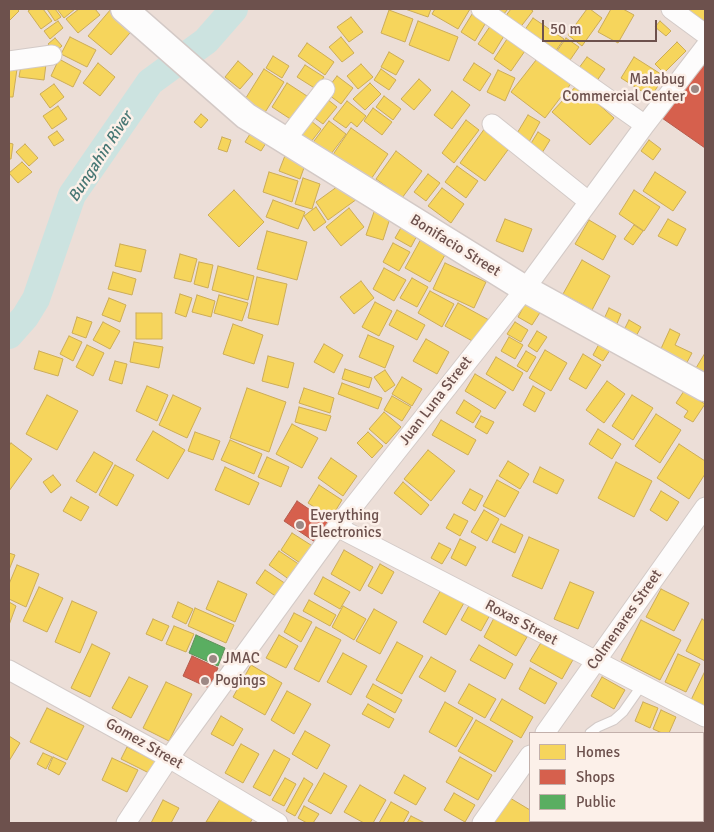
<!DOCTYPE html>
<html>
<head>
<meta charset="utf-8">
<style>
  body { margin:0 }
  #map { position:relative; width:714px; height:832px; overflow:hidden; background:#f4ede9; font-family:Signika,sans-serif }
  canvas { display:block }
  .frame { position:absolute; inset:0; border:10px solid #6d514d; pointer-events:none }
  .legend { position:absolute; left:529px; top:732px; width:175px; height:90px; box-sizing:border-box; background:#fcf0e9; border:1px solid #c3b0ab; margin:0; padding:6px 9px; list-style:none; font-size:15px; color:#6d514d }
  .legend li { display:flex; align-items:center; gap:10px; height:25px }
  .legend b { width:25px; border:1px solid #c3b0ab }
  .scale { position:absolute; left:542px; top:20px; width:115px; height:22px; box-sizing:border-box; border:2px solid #6d514d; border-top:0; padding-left:6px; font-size:15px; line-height:18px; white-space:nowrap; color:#6d514d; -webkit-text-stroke:4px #fcf0e9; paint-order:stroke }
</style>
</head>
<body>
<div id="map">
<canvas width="714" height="832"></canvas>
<div class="frame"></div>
<ul class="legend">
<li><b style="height:14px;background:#f6d55c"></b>Homes</li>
<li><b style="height:14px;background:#d6604d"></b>Shops</li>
<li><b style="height:14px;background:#5aae61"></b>Public</li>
</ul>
<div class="scale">50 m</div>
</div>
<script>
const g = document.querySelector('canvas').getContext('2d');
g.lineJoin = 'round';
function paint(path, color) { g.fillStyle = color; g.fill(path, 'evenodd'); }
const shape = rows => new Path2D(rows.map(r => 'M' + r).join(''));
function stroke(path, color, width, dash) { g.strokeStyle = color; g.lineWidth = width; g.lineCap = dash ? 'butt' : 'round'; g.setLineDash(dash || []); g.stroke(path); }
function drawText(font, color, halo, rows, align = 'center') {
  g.font = font + ' Signika,sans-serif'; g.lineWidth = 5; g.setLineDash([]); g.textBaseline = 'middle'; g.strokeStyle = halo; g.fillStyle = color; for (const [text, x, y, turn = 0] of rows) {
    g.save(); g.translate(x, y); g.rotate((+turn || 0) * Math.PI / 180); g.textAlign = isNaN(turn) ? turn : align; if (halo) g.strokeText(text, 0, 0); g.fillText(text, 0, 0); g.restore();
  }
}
paint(shape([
  [9,9,705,9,705,823,9,823],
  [530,733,703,733,703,821,530,821]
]), '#ecded7');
const homes = shape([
  [9,9,17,9,19,11,9,21,9,9],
  [31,9,43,9,52,21,41,29,28,11,31,9],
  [47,9,55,9,61,17,55,21,47,9],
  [57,9,75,9,64,18,57,9],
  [79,9,95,9,100,15,78,33,66,19,79,9],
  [111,9,113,9,135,27,111,55,88,36,111,9],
  [405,9,431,9,428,17,405,9],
  [435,9,470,9,458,29,432,14,435,9],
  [494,9,508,9,503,15,494,9],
  [511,9,530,9,533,11,519,29,504,18,511,9],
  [587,9,590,9,602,18,582,46,568,35,587,9],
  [611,9,623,9,634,15,618,43,598,32,611,9],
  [688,9,705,9,705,23,687,10,688,9],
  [389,10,413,19,405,42,381,33,389,10],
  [474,11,488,19,475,41,461,32,474,11],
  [351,17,363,32,349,42,337,27,351,17],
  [533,18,564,39,553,55,522,34,533,18],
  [58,21,63,28,50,39,44,31,58,21],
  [418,21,458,37,449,61,409,45,418,21],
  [660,21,671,31,666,36,655,27,660,21],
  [493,22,507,31,493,54,478,44,493,22],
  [509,36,527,48,511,71,494,59,509,36],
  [70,37,96,50,87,67,61,54,70,37],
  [341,37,354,53,342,62,329,47,341,37],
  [55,38,62,46,55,52,48,44,55,38],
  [566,38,579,47,568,63,555,54,566,38],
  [677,42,686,51,664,73,655,64,677,42],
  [307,43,334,62,325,75,298,56,307,43],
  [389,52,404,61,396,75,381,67,389,52],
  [540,55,573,81,545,118,511,92,540,55],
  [273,56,289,66,282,78,266,68,273,56],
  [587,57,605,69,594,85,576,72,587,57],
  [634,57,664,76,651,97,621,78,634,57],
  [59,59,81,71,73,87,51,76,59,59],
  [22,60,46,64,44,80,19,77,22,60],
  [238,61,253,74,240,89,225,77,238,61],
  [98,63,115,77,100,96,83,83,98,63],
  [474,63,491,74,480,91,463,80,474,63],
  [361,64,373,77,358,89,347,76,361,64],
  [305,65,324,77,316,89,297,77,305,65],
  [9,68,17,69,13,97,9,97,9,68],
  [264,69,284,82,264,114,244,101,264,69],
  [381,69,396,80,389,90,374,80,381,69],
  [498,70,515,78,505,101,487,92,498,70],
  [337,76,353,88,341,104,325,92,337,76],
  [419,79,431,90,414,110,401,99,419,79],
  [287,83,310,98,295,122,272,107,287,83],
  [370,83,381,94,365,110,353,99,370,83],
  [54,84,64,97,50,108,40,94,54,84],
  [577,85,614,118,590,145,552,112,577,85],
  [452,91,470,105,452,129,434,115,452,91],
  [322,95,337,107,323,124,308,113,322,95],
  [384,96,401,109,393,120,376,107,384,96],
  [347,101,366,116,357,127,351,122,346,128,333,119,347,101],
  [58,106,67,119,52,129,43,116,58,106],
  [373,108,392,122,382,135,364,121,373,108],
  [201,114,208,120,201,128,194,122,201,114],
  [528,115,540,122,529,142,516,135,528,115],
  [306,117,321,129,307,147,292,136,306,117],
  [466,120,479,130,454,163,442,153,466,120],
  [329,121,346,134,328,158,311,145,329,121],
  [351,128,388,154,367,185,330,159,351,128],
  [485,128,510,147,485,181,460,163,485,128],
  [57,131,64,140,54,146,48,137,57,131],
  [538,132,550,140,542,153,530,145,538,132],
  [250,134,266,143,261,151,245,142,250,134],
  [222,137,231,140,227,152,218,149,222,137],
  [649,140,661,149,653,160,641,151,649,140],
  [9,143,13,144,11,159,9,159,9,143],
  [25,144,38,158,29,166,16,152,25,144],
  [396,151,422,171,402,198,376,179,396,151],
  [286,153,306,162,300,179,279,171,286,153],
  [22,162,32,172,18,183,9,173,22,162],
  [457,166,478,181,466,198,445,182,457,166],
  [269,172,298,181,292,202,263,192,269,172],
  [655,172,686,192,673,211,643,191,655,172],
  [428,174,440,183,426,201,414,192,428,174],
  [303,178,320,184,312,209,295,204,303,178],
  [345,181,357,199,328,220,316,202,345,181],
  [442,188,464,204,451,223,428,206,442,188],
  [234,190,264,222,239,247,208,215,234,190],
  [634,190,660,207,644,231,619,214,634,190],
  [273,200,305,212,298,229,266,217,273,200],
  [316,207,326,222,314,231,304,216,316,207],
  [349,208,364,227,341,246,326,227,349,208],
  [375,209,391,215,383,240,366,235,375,209],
  [406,219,421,228,411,247,395,238,406,219],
  [505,219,532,229,523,252,496,241,505,219],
  [668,219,686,229,677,246,658,236,668,219],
  [589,220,616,236,603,260,575,244,589,220],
  [634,225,643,231,633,245,624,239,634,225],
  [267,231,307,242,297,280,257,269,267,231],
  [421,239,446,253,430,282,405,268,421,239],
  [393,243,410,252,399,271,383,262,393,243],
  [120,244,146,250,141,272,115,266,120,244],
  [180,254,197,259,191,282,174,278,180,254],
  [582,260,610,276,592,310,563,294,582,260],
  [199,262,213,265,208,288,194,284,199,262],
  [445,263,486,282,474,308,433,289,445,263],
  [218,266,254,276,248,300,212,290,218,266],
  [384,268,406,280,394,301,373,289,384,268],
  [113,272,136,279,132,295,108,289,113,272],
  [257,277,287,284,278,325,248,318,257,277],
  [412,278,428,287,417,307,400,298,412,278],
  [361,281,374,298,354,314,340,297,361,281],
  [430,291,454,304,442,327,418,313,430,291],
  [180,294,192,298,186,317,175,313,180,294],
  [197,295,215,301,211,317,192,312,197,295],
  [219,295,248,303,242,321,214,313,219,295],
  [109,298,126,305,120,322,102,315,109,298],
  [375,302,392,311,379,336,362,327,375,302],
  [526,302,541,311,532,325,518,317,526,302],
  [458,303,489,320,476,343,445,326,458,303],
  [609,308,621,314,616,326,604,319,609,308],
  [397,310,425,325,417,340,389,325,397,310],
  [136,313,162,313,162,339,136,339,136,313],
  [77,317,92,322,86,338,72,333,77,317],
  [629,320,641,327,635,338,623,332,629,320],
  [103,322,120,331,110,349,93,340,103,322],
  [515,322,528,330,521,342,507,334,515,322],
  [233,324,263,335,254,364,223,354,233,324],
  [670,329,680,334,675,345,692,353,685,366,659,353,670,329],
  [537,331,547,337,537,352,528,346,537,331],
  [368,335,394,346,385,368,359,357,368,335],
  [69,336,82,342,73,361,60,354,69,336],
  [509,337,523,345,515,359,501,351,509,337],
  [426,339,449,352,437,374,413,361,426,339],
  [134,342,163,347,159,368,130,362,134,342],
  [324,344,343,355,334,373,314,362,324,344],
  [599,344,610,350,603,361,593,355,599,344],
  [87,345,104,353,93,376,76,367,87,345],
  [545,350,567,363,551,391,529,378,545,350],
  [39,351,63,359,58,376,34,369,39,351],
  [526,351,536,357,527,372,517,366,526,351],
  [705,353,705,373,696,368,705,353],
  [583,354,601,365,586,389,569,379,583,354],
  [268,356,294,363,288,388,262,381,268,356],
  [496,357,523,373,513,391,486,374,496,357],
  [115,361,127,364,122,384,109,380,115,361],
  [345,369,372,378,369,388,342,379,345,369],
  [385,370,395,385,385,392,374,377,385,370],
  [475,374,506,392,495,409,465,391,475,374],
  [402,377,422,389,412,406,392,394,402,377],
  [607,381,625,394,604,423,586,410,607,381],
  [342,383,382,398,378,409,338,394,342,383],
  [147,386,168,395,157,421,136,411,147,386],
  [533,386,545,393,535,412,523,405,533,386],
  [247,388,286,402,269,452,230,438,247,388],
  [304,388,334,398,330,413,299,403,304,388],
  [684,391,705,404,693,422,684,417,688,411,676,403,684,391],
  [47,395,78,411,57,450,26,434,47,395],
  [173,395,201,408,187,438,159,425,173,395],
  [632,395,653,408,633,440,612,426,632,395],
  [392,396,411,407,402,421,384,410,392,396],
  [464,400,481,411,473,423,456,413,464,400],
  [299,407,331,416,326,431,295,422,299,407],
  [384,412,401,427,386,444,369,429,384,412],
  [656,414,681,430,660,463,635,446,656,414],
  [481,416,494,422,487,434,475,427,481,416],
  [441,420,476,440,468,455,432,435,441,420],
  [292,424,318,438,302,468,276,454,292,424],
  [598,429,621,444,612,459,589,444,598,429],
  [153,431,185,450,168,479,136,460,153,431],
  [195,432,220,441,213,460,188,451,195,432],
  [368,432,383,446,372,458,357,443,368,432],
  [230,440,262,454,254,474,221,460,230,440],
  [11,443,32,459,9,491,9,446,11,443],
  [679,444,705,461,705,474,689,499,657,478,679,444],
  [428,450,455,471,431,501,404,479,428,450],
  [94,452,113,463,96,493,76,481,94,452],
  [267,457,289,467,281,487,258,477,267,457],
  [331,458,357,476,343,496,318,478,331,458],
  [508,461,529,474,520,489,499,476,508,461],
  [616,462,652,481,634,517,598,498,616,462],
  [115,465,134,475,117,506,99,495,115,465],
  [225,467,259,483,249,505,215,490,225,467],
  [540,467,564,480,557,494,533,482,540,467],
  [53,475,61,485,51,493,43,482,53,475],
  [497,480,519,492,505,517,483,506,497,480],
  [403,482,429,505,421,515,394,493,403,482],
  [319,485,342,500,331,518,308,503,319,485],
  [470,489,483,496,475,511,462,503,470,489],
  [661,491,679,502,667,521,650,510,661,491],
  [71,497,89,507,81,521,63,511,71,497],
  [484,510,499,519,487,541,471,532,484,510],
  [454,514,468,521,460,536,446,528,454,514],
  [501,524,523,535,515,553,492,542,501,524],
  [292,533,314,547,303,565,281,550,292,533],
  [529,537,559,550,542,589,512,576,529,537],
  [460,539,476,547,466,566,451,558,460,539],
  [439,543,451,549,442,564,431,558,439,543],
  [344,550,373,567,360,591,331,574,344,550],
  [279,551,300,565,290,580,269,565,279,551],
  [9,553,15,555,9,570,9,553],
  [380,564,394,572,382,594,368,586,380,564],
  [17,565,39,574,26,607,9,599,9,584,17,565],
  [265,570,286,584,277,597,256,583,265,570],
  [323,577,350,592,340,609,314,594,323,577],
  [218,581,247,594,235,622,206,609,218,581],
  [570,582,594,592,578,629,554,619,570,582],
  [39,587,63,598,47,632,23,621,39,587],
  [442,588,465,601,446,635,423,622,442,588],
  [661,589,689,603,674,631,646,617,661,589],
  [309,600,336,615,330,626,303,611,309,600],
  [72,601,97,612,80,653,55,642,72,601],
  [9,602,16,606,9,625,9,602],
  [178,602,193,609,186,624,172,617,178,602],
  [471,602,491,613,481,631,461,620,471,602],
  [343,606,366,619,354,640,332,627,343,606],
  [195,608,234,625,226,643,188,626,195,608],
  [374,609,397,622,380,654,356,641,374,609],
  [294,613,312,622,301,642,284,632,294,613],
  [494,618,527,637,516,656,484,637,494,618],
  [153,619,169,626,162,641,146,634,153,619],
  [702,619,705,621,705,661,686,651,702,619],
  [641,620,681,640,660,680,621,660,641,620],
  [174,626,194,634,186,652,166,644,174,626],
  [316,627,341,640,319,682,294,669,316,627],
  [279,635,298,646,286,668,266,658,279,635],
  [542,641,574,658,562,679,530,661,542,641],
  [397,642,423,656,402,694,376,680,397,642],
  [92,644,110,653,90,697,71,688,92,644],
  [479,645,513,664,505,679,470,660,479,645],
  [343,653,367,666,351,695,327,682,343,653],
  [678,654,700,664,686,692,665,682,678,654],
  [431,657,456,671,445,692,419,677,431,657],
  [251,665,282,683,265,715,233,697,251,665],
  [530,668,557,683,545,704,519,689,530,668],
  [705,671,705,707,691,700,705,671],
  [129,677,148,686,131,718,112,708,129,677],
  [602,677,625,690,614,709,591,696,602,677],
  [166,682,192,694,169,741,143,728,166,682],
  [373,684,402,700,395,713,366,697,373,684],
  [469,684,496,699,485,718,458,703,469,684],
  [287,691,311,704,294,734,271,720,287,691],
  [502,699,533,717,521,738,490,720,502,699],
  [445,702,473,718,456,747,429,732,445,702],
  [643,702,658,708,650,728,635,721,643,702],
  [368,704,394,719,389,728,362,714,368,704],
  [47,708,84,726,67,760,30,742,47,708],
  [661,710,676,717,669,733,662,733,653,729,661,710],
  [221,716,243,729,233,746,211,734,221,716],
  [476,720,513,741,495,772,458,751,476,720],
  [305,731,330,745,317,769,292,754,305,731],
  [9,736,20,743,9,761,9,736],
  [241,744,259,754,243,783,225,773,241,744],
  [127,747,161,764,155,776,121,759,127,747],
  [274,750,290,759,270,796,253,787,274,750],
  [43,753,52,757,46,769,37,764,43,753],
  [703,754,705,755,705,800,703,805,703,754],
  [53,757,66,763,59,775,48,769,53,757],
  [460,757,492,775,478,800,446,782,460,757],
  [112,758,138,770,127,792,102,780,112,758],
  [324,773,347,786,331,814,308,801,324,773],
  [404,775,426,788,416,805,394,793,404,775],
  [285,778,296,784,284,806,272,800,285,778],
  [304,778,313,784,295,816,286,811,304,778],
  [360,785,386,800,373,823,364,823,344,812,360,785],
  [454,793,475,805,465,822,444,810,454,793],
  [505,795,530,810,530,821,548,821,552,823,488,823,505,795],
  [222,796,254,816,250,823,206,822,222,796],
  [163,800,179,808,171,823,151,823,163,800],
  [391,802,409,812,403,823,379,823,391,802],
  [304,806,319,814,313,823,307,823,298,818,304,806],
  [411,816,425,823,407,823,411,816],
  [565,821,586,821,583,823,567,823,565,821],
  [608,821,636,821,634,823,610,823,608,821]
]);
paint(homes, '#f6d55c');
stroke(homes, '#cdad58', 1);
const shops = shape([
  [705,60,705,148,662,118,705,60],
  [297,501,331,524,318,544,284,521,297,501],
  [192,656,218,668,209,688,183,676,192,656]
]);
paint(shops, '#d6604d');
stroke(shops, '#b65c4d', 1);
const public = shape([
  [196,635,225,648,218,666,189,653,196,635]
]);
paint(public, '#5aae61');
stroke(public, '#60925b', 1);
stroke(shape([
  [9,335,25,317,36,299,72,195,150,82,206,41,234,9]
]), '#cce3e0', 28);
const lane = shape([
  [590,733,598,727,614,720,623,712,642,685]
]);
const street = shape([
  [481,9,645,125],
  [671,9,705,34],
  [9,61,52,55],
  [492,124,588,201],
  [285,141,325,89],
  [337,527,705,717],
  [9,670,169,758,278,823],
  [545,733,705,507],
  [126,823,169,758,337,527,525,289,645,125,705,47],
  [482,823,530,755]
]);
const secondary = shape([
  [124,9,246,116,525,289,705,388]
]);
stroke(lane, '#d3cac7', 11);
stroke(street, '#d3cac7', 21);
stroke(secondary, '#d3c9c6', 29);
stroke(lane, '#fdfcfc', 9);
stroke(street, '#fdfcfc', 19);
stroke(secondary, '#fdfcfc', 26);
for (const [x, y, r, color] of [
  [695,89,5,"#9c8884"],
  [300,525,5,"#9c8884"],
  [213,659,5,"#9c8884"],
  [205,681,5,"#9c8884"]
]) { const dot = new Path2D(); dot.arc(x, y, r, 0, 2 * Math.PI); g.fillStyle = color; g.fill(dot); stroke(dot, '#fcf0e9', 2); }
drawText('15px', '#6d514d', '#fcf0e9', [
  ["Malabug",685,80,"right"],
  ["Commercial Center",685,97,"right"],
  ["Everything",310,516],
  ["Electronics",310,533],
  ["JMAC",223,659],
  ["Pogings",215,681]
], 'left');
drawText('15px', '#6d514d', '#fcf0e9', [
  ["Bonifacio Street",455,246,32],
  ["Juan Luna Street",436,401,-52],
  ["Colmenares Street",625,620,-55],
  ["Roxas Street",521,623,28],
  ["Gomez Street",144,744,30]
]);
drawText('italic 16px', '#477774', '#fcf0e9', [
  ["Bungahin River",101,157,-57]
]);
</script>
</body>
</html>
